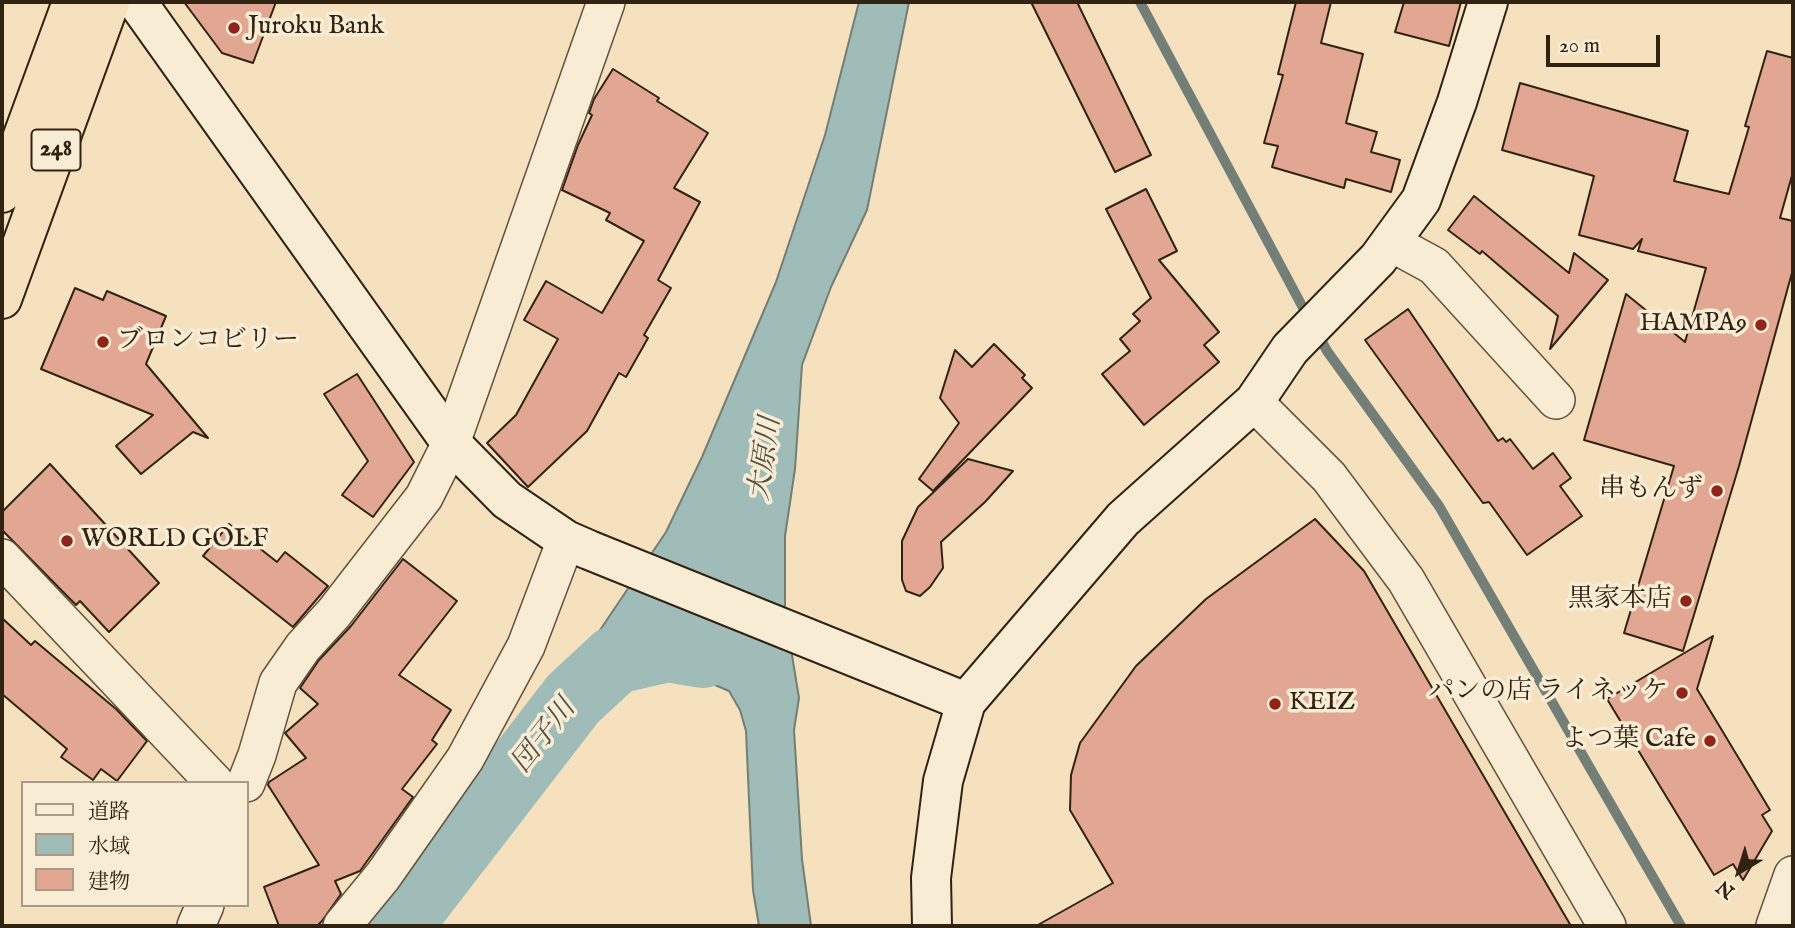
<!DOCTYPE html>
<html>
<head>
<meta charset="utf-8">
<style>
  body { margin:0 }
  #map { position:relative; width:1795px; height:928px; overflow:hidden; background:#f5e1be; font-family:"IM FELL English","Noto Serif JP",serif }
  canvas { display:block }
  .frame { position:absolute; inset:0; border:4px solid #312311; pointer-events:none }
  .legend { position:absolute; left:21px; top:781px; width:228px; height:126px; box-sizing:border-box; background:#f8ecd5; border:2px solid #a89c87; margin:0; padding:9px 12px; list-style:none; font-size:21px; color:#312311 }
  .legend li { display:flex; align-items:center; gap:14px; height:35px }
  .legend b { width:35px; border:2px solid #a89c87 }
  .north { position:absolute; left:1704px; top:837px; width:70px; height:70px; -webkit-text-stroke:5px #f8ecd5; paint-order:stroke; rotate:218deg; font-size:19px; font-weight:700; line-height:28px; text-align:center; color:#312311 }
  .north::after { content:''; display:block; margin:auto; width:24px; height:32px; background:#312311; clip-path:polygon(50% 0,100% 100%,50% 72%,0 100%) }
  .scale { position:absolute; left:1546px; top:35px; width:114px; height:32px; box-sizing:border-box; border:4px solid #312311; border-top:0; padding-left:9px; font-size:21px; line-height:24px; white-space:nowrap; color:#312311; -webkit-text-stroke:5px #f8ecd5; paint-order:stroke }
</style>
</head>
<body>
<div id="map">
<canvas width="1795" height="928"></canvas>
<div class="frame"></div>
<ul class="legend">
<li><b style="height:9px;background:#f8ecd5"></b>道路</li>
<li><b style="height:19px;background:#9fbcb9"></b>水域</li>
<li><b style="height:19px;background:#e2a792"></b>建物</li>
</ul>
<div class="north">N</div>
<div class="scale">20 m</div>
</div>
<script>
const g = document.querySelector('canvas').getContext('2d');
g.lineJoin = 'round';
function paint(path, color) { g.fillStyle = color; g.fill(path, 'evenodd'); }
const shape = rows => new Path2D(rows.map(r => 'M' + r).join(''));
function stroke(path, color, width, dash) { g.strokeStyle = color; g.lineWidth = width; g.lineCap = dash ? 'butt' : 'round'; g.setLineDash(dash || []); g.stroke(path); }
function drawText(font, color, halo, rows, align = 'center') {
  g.font = font + ' "IM FELL English","Noto Serif JP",serif'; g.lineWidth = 7; g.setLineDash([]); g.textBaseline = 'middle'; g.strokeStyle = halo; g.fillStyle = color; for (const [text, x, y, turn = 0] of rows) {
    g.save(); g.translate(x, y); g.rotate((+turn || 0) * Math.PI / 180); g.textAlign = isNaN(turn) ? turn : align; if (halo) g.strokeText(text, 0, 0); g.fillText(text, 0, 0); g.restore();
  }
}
const water = shape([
  [859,2,909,2,867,210,831,287,802,365,795,469,785,536,785,612,799,698,794,730,802,859,811,926,759,926,753,890,746,731,740,710,729,691,708,682,661,673,632,682,592,642,666,532,702,457,776,282,825,135,859,2]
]);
paint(water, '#9fbcb9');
stroke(water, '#737f76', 2);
stroke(shape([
  [1140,2,1309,319],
  [1317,333,1327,351,1439,506,1681,926]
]), '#737f76', 10);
stroke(shape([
  [398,926,573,699,615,660,667,648,703,654]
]), '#9fbcb9', 68);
const building = shape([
  [184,2,276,2,253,63,222,53,184,2],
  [1031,2,1077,2,1151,155,1115,172,1031,2],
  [1296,2,1331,2,1321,43,1363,54,1346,123,1377,132,1371,152,1400,160,1391,192,1346,179,1344,188,1272,167,1278,146,1264,143,1283,75,1278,74,1296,2],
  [1404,2,1461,2,1449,46,1395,32,1404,2],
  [1767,51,1793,58,1793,172,1780,218,1793,221,1793,269,1739,466,1683,651,1624,633,1674,466,1584,440,1626,294,1685,342,1706,268,1638,251,1642,239,1633,249,1579,235,1594,176,1502,150,1520,83,1688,131,1674,181,1729,194,1749,127,1745,126,1767,51],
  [613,69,659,98,657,101,708,133,674,188,700,202,658,280,671,288,644,335,648,338,626,377,619,373,587,431,528,487,487,443,516,415,558,339,524,320,546,281,602,313,644,241,606,220,610,213,562,190,578,145,592,115,589,113,594,99,613,69],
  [1146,189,1177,251,1159,260,1219,332,1204,345,1219,362,1144,425,1102,374,1130,351,1120,339,1140,321,1133,314,1151,298,1106,209,1146,189],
  [1474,196,1569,273,1574,253,1608,280,1550,349,1558,316,1482,251,1480,254,1448,230,1474,196],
  [75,288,103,300,107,291,166,316,146,364,208,438,193,432,141,474,116,446,153,415,41,369,75,288],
  [1408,309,1498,441,1503,438,1506,442,1510,439,1533,469,1553,453,1571,478,1560,486,1582,516,1527,555,1489,502,1483,503,1461,473,1365,340,1408,309],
  [994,344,1025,375,1022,378,1032,388,933,491,919,479,959,423,940,398,955,350,972,367,994,344],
  [357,374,414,462,373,517,342,495,368,461,324,394,357,374],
  [968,459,1013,471,985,502,941,542,943,568,930,587,920,596,906,591,902,580,902,541,918,507,968,459],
  [50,464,159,583,109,632,80,601,76,605,2,530,2,512,50,464],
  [1315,519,1364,571,1571,926,1036,926,1113,883,1070,810,1071,775,1080,743,1136,666,1206,599,1315,519],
  [229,524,277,562,285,552,328,586,293,627,203,556,229,524],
  [403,559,457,601,399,675,451,710,432,740,437,744,402,789,413,797,360,871,335,881,341,894,322,921,317,926,279,926,264,887,319,865,268,785,269,782,306,758,285,733,318,704,300,688,319,660,351,626,403,559],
  [2,618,31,645,35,641,116,709,147,741,117,781,101,769,93,780,61,757,67,749,2,694,2,618],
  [1713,636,1697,689,1770,810,1762,815,1772,831,1743,880,1733,864,1714,875,1607,699,1713,636]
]);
paint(building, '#e2a792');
stroke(building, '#312311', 2);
const street = shape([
  [1390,242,1434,266,1556,400],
  [1254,402,1329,477,1406,580,1607,926],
  [2,558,215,783],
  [246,783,257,755,278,683,303,647,334,613,424,497,451,443,606,2],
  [196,926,205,905],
  [342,926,383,876,465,759,526,646,566,540],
  [1775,926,1793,875]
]);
const secondary = shape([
  [137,2,451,443,507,500,566,540,589,550,966,702],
  [932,926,931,878,943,781,966,702,1123,519,1254,402,1290,349,1378,259,1421,200,1457,102,1488,2]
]);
const highway = shape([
  [2,193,72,2],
  [2,299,110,2]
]);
stroke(street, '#62523c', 40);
stroke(secondary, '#312311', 42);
stroke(highway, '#312311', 42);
stroke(street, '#f8ecd5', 37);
stroke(secondary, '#f8ecd5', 38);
stroke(highway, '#f5e1be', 38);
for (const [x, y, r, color] of [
  [234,28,7,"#8f2418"],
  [1761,325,7,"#8f2418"],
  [103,342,7,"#8f2418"],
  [1717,491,7,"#8f2418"],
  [67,541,7,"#8f2418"],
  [1686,601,7,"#8f2418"],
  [1682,693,7,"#8f2418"],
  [1275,704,7,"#8f2418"],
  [1710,741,7,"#8f2418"]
]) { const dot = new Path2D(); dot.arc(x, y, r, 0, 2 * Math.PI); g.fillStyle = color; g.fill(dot); stroke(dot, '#f8ecd5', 2.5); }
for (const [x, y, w] of [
  [56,150,49]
]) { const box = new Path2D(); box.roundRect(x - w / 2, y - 20.5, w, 41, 5); g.fillStyle = '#f8ecd5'; g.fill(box); stroke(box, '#312311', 2); }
drawText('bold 24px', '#312311', null, [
  ["248",56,150]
]);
drawText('26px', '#312311', '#f8ecd5', [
  ["Juroku Bank",248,28,"left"],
  ["HAMPA9",1747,325],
  ["ブロンコビリー",117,342,"left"],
  ["串もんず",1703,491],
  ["WORLD GOLF",81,541,"left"],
  ["黒家本店",1672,601],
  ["パンの店 ライネッケ",1668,693],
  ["KEIZ",1289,704,"left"],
  ["よつ葉 Cafe",1696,741]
], 'right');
drawText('italic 28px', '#525143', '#f8ecd5', [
  ["大原川",767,459,-82],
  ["団子川",545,737,-52]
]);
</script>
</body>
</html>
